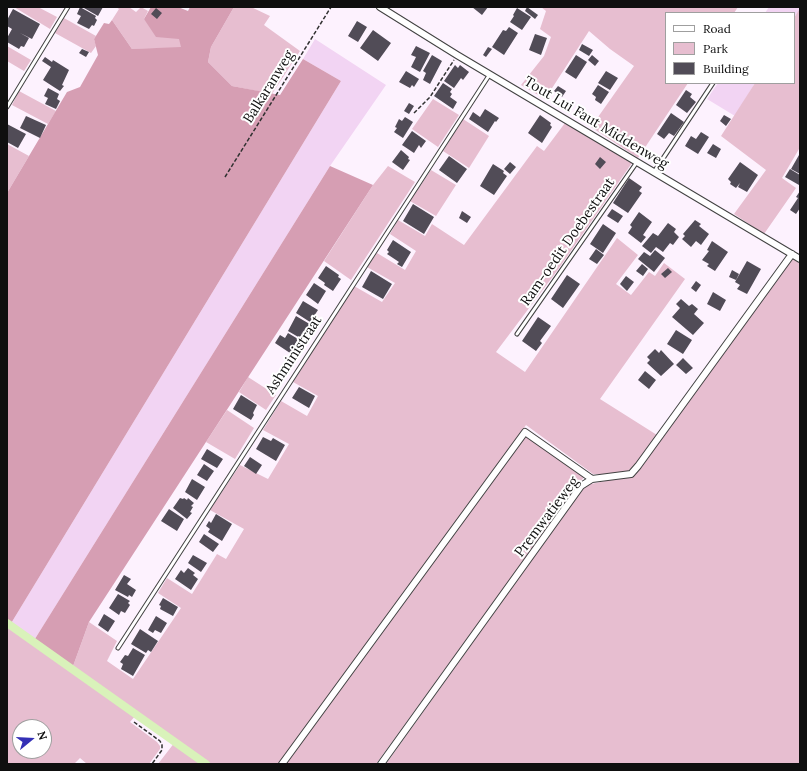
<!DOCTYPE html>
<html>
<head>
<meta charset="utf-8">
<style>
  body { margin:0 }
  #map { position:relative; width:807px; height:771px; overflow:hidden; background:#fdf2fe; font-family:Lora,serif }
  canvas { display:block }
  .frame { position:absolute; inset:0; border:8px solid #0f0f0f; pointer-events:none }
  .legend { position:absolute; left:665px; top:12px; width:130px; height:72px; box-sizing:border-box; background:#fff; border:1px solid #9f9f9f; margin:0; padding:5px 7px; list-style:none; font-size:12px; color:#0f0f0f }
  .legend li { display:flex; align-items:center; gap:8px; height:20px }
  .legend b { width:20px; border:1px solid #9f9f9f }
  .north { position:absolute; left:12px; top:719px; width:40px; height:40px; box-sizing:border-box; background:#fff; border:1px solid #9f9f9f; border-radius:50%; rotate:72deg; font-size:11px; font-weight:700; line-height:16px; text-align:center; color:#0f0f0f }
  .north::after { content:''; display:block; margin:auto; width:14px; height:18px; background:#3430b6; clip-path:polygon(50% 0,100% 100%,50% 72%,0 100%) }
</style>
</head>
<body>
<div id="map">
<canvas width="807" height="771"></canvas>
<div class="frame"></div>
<ul class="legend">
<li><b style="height:5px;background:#fff"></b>Road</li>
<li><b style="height:11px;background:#e7bed0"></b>Park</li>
<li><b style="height:11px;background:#514c57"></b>Building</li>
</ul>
<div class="north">N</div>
</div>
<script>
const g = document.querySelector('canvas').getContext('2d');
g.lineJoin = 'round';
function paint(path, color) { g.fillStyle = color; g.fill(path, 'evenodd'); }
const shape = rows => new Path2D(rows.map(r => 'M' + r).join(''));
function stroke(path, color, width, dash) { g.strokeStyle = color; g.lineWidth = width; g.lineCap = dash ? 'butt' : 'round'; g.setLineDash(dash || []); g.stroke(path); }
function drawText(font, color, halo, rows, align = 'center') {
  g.font = font + ' Lora,serif'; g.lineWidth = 4; g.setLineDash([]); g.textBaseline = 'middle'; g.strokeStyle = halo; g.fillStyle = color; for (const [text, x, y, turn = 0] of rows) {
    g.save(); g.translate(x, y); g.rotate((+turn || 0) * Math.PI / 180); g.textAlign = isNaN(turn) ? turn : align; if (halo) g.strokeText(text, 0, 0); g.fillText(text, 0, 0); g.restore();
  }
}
paint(shape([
  [769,7,800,7,800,8,794,18,794,13,765,13],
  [315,39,386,85,330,166,33,642,10,625,341,81,303,59],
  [718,83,755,83,735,116,707,99]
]), '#f2d4f3');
paint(shape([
  [14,7,38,7,57,17,50,29],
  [116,7,129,7,136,12,141,7,148,11,144,19,180,39,182,48,132,49,112,20,119,9],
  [234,7,251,7,270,16,264,25,300,51,272,94,232,86,208,62,211,47],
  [541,7,738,7,734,13,666,13,666,83,688,83,638,158,591,127,634,66,610,49,589,31,545,99,521,85,544,56,551,37,540,29,546,11],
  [800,8,800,149,799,149,782,178,796,188,764,234,734,214,766,170,721,136,755,83,794,83,794,18],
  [64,18,96,36,94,39,96,46,91,53,55,33],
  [7,46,31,60,24,71,7,61],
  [19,91,56,111,48,124,12,105],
  [433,99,459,115,438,147,412,129],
  [463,119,489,136,469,168,443,151],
  [565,123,632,163,557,271,496,352,525,372,617,238,638,255,616,284,631,295,649,272,655,276,664,263,685,279,600,399,657,435,634,466,628,471,608,474,593,474,526,425,278,764,158,764,175,742,136,715,130,722,157,742,160,746,160,749,149,764,87,764,80,758,74,764,7,764,7,623,72,669,89,622,117,641,107,661,133,679,181,608,158,593,167,578,192,594,217,554,226,559,244,529,210,510,240,465,268,479,289,444,263,430,281,401,307,416,318,396,293,382,354,286,382,302,395,283,367,267,377,253,405,270,416,251,390,234,398,220,425,236,432,224,464,245,537,146,544,151],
  [20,727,44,727,44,751,20,751],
  [7,144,29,156,7,193],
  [388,166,415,182,351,280,324,261,373,185],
  [431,170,456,185,436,216,410,201],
  [792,258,800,263,800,764,386,764,584,487,591,484,634,475],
  [248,377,276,395,266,410,239,392],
  [227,410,254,428,235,459,206,442],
  [526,436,584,477,376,764,286,764]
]), '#e7bed0');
paint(shape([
  [151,7,178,7,188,11,190,7,234,7,211,47,208,62,232,86,280,95,303,59,341,81,10,625,7,623,7,193,67,92,80,87,98,55,94,39,104,23,109,24,112,20,132,49,181,47,179,39,156,37,144,19],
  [330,166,373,185,89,622,72,669,33,642]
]), '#d69eb3');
stroke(shape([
  [7,623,206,764]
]), '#d9f2ba', 8);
paint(shape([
  [80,7,96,16,95,18,97,20,94,26,92,25,89,29,77,23,81,16,77,14],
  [84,7,103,7,98,16,84,8],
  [472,7,488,7,482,15],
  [527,7,538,15,535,19,525,11],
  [156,8,162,13,157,19,151,14],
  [517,8,531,17,522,30,510,22,514,16,513,15],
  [13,9,40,24,32,39,20,33,29,38,24,47,21,46,19,49,7,42,7,38,12,29,7,26,7,20],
  [357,21,367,27,358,42,348,36],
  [509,27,518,33,504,55,492,47,503,30,506,31],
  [373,30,391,43,378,61,360,48],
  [535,34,547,38,541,55,529,50],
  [582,44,593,50,589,56,579,50],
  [416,46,430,53,420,72,411,67,416,57,411,55],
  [488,47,492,49,486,57,483,55],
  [82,49,89,52,86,57,79,53],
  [432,55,442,61,430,84,423,80,426,73,423,71],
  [576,55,587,62,576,79,565,72],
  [592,55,599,61,595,66,588,60],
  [45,57,52,62,53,60,69,70,62,85,64,86,60,91,43,80,51,67,42,61],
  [455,65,458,68,460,65,469,72,463,80,461,78,454,88,444,81],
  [406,71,419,79,414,87,412,85,410,88,399,82],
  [606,71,618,78,610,90,598,83],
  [443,83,452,89,450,92,452,94,450,97,457,102,453,109,434,96],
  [598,85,609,92,601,104,595,100,596,97,592,94],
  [558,86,566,91,562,97,554,91],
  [48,88,59,94,57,99,60,101,56,109,45,104,48,98,44,96],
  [686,90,692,94,690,97,696,102,687,113,676,105],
  [409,103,414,106,409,114,404,111],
  [485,109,499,118,496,122,495,121,488,132,469,119,473,112,480,117],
  [671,113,684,122,674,136,669,133,664,139,657,134],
  [540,115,551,123,550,125,552,127,542,143,528,133],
  [724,115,731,119,726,126,720,121],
  [26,116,46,125,40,138,20,128],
  [405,117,413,122,403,138,394,132,397,128,395,127,399,119,402,121],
  [7,124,26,134,18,148,7,142],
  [412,131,426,141,421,148,419,145,414,153,402,145],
  [701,132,709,137,698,154,685,146,691,136,696,139],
  [713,144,721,149,716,158,707,153],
  [401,150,409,157,408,159,410,160,403,170,392,162],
  [799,155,800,155,800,174,791,169],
  [449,156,467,169,457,183,439,170],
  [600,157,606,162,600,169,595,164],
  [510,162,516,167,510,174,504,169],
  [740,162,758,175,747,192,738,187,740,183,736,188,730,184,731,182,728,179],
  [493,164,504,171,503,173,507,176,494,195,480,186],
  [790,169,800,175,799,185,785,177],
  [629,178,642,187,639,191,642,193,628,213,613,203],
  [800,191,800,208,796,214,790,210,798,198,796,197],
  [413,204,434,217,424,234,403,221],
  [612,209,623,216,618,223,607,216],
  [462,211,471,217,467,223,459,218],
  [639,212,652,222,643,235,646,237,641,243,628,233,632,227,630,225],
  [695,220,701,224,699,226,709,234,701,245,696,241,691,247,682,239,685,236,683,234],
  [668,223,676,229,674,232,679,237,673,245,670,243,663,252,656,247,651,253,642,246,653,233,658,236],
  [603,224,616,233,603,253,590,244],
  [393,240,411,252,402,267,397,264,399,262,387,254,389,252,387,250],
  [712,241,728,252,715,271,707,266,709,264,702,260,709,251,707,250],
  [596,249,604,255,597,264,589,259],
  [655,250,665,258,654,272,638,259,644,252,650,256],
  [747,261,761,269,747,294,737,289,740,285,735,282],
  [642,264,648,269,643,276,636,271],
  [326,266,339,275,338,277,341,279,333,291,324,285,325,283,318,278],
  [668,268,672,272,665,278,661,274],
  [732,270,739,274,736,280,729,277],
  [371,271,392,284,383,299,362,287],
  [567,275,580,284,563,308,551,299],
  [626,276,634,282,627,291,620,284],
  [696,281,701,285,696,292,691,288],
  [314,283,326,291,318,304,306,295],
  [713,292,726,300,720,311,707,304],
  [681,299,689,306,692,304,698,309,694,314,704,323,693,335,672,317,680,308,676,304],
  [303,301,318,310,310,322,296,313],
  [296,316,313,326,309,331,306,329,300,338,288,331],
  [538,317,551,326,540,341,542,343,536,351,522,341],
  [676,330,692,340,683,354,667,344],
  [288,333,298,339,290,353,275,343,280,335,285,338],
  [655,349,659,353,661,350,674,364,661,376,647,363,650,360,647,357],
  [683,358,693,368,686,374,676,365],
  [645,371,656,380,649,389,638,380],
  [299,387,315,396,309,408,292,398],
  [241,395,257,405,253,413,254,415,251,420,233,409],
  [263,437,271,441,273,438,285,445,276,461,256,449],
  [207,449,223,459,217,468,201,459],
  [250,457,262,465,256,474,244,466],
  [204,464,214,471,207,481,197,475],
  [192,479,205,487,197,500,185,492],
  [180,498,183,499,184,498,187,500,188,498,194,503,191,506,193,507,190,512,192,513,187,519,173,508],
  [169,509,184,519,177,531,161,521],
  [216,514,232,524,222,541,208,532,210,529,206,526,209,521,211,523],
  [204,534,219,544,213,552,199,542],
  [193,555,207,563,201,572,188,563],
  [188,568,195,573,193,575,198,579,191,590,175,579,181,570,184,573],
  [124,575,131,579,127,584,136,590,132,597,129,595,128,597,115,590],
  [118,594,130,601,128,603,130,605,125,613,121,611,119,615,109,608],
  [163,598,178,607,173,616,160,609,161,606,159,605],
  [104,614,115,621,108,632,98,625],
  [156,616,167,623,161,633,155,630,153,633,148,630],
  [140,629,158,641,151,652,148,650,146,653,131,644],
  [133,648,145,655,133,676,121,669,123,664,120,662,125,655,128,656]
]), '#514c57');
const service = shape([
  [7,107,68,7],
  [654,172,713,83],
  [517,334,637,162],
  [118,648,490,74]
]);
const minor = shape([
  [380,7,457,55,800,259],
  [282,764,525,432,592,479],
  [381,764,581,486,592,479,631,474,638,466,792,254]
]);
stroke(service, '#424242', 5);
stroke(minor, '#424242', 8);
stroke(shape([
  [414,113,430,97,454,60],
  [225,177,331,7],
  [134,722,160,741,162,745,162,750,152,764]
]), '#313131', 1.5, [4, 2]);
stroke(service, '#fff', 3);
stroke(minor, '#fff', 6);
drawText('14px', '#0f0f0f', '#fff', [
  ["Balkaranweg",269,87,-58],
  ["Tout Lui Faut Middenweg",596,123,31],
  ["Ram-oedit Doebestraat",568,242,-55],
  ["Ashministraat",294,355,-57],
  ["Premwatieweg",547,517,-53]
]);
</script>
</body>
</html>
